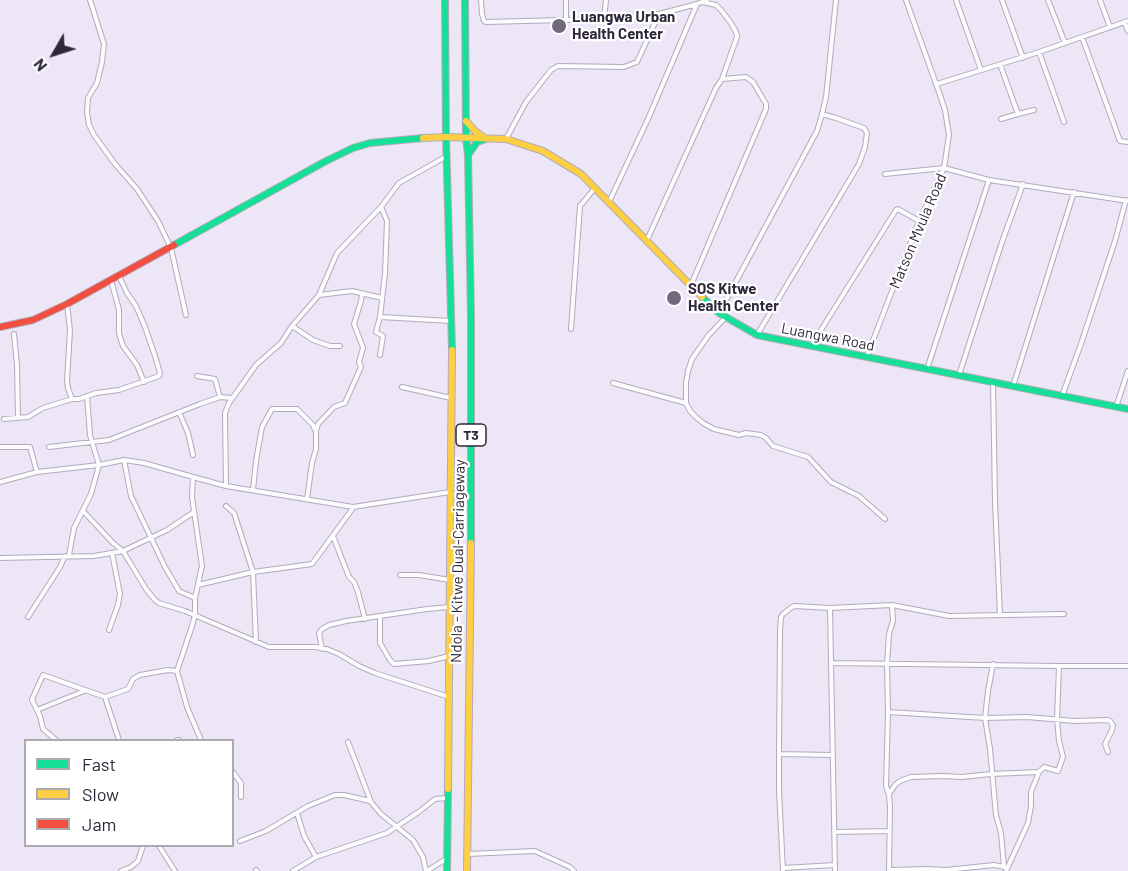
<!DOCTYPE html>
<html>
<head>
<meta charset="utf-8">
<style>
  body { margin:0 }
  #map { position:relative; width:1128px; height:871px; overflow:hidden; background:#ece6f7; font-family:Barlow,sans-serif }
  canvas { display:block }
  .legend { position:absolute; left:24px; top:739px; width:210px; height:108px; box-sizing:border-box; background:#fff; border:2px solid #aca9b0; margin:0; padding:8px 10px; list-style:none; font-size:18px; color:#2f273a }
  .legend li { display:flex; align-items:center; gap:12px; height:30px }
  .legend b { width:30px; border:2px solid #aca9b0 }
  .north { position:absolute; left:24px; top:24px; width:60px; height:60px; -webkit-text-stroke:4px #fff; paint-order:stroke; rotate:231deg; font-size:16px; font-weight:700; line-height:24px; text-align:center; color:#2f273a }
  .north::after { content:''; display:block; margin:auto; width:21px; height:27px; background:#2f273a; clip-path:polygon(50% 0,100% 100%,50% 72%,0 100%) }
</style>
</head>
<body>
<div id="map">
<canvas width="1128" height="871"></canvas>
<ul class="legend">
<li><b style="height:8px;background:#16e098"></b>Fast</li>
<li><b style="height:8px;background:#ffcf43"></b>Slow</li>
<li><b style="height:8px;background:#f24e42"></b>Jam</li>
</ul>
<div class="north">N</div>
</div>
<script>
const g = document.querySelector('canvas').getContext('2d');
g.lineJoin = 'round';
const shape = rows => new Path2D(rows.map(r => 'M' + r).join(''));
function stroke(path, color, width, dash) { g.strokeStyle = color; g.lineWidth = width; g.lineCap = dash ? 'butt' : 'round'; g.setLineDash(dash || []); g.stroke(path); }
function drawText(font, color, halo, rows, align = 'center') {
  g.font = font + ' Barlow,sans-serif'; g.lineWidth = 4.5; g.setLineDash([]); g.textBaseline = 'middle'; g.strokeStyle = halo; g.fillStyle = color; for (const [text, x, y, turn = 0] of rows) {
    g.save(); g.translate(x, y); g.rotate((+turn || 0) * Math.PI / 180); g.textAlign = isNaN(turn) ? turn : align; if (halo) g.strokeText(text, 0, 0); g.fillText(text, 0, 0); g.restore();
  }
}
const street = shape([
  [90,0,104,44,102,62,97,83,88,98,87,112,89,125,94,135,115,164,137,189,158,221,171,248,186,315],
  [481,0,482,14,484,21,486,22,604,19,659,14,697,4,707,0],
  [956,0,981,70],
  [1002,0,1023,58],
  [1048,0,1065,43],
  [1100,0,1110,27],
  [604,19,606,0],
  [566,20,566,0],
  [1125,23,1128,31],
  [1082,37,1120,141,1128,142],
  [1039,52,1064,122],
  [1000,64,1018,114,1034,110],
  [937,84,1039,52,1128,21],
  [822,114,826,97,836,0],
  [1001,119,1018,114],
  [506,139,526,102,551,70,558,66,624,67,637,62,659,14],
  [885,174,944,168,989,180,1128,201],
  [609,202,648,119,697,4],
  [647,240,716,88,722,79,737,37,736,32,731,23,721,10,716,5,702,2],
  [111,280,119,310,119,333,121,340,123,346,137,365,144,382],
  [691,285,766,109,766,104,753,82,746,77,722,79],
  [319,295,352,291,382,298],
  [67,304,70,330,67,381,68,388,72,399,79,399,96,393,119,390,159,376,160,373,155,356,145,327,136,306,127,293,119,276],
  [719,313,817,131,822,114,836,118,864,128,867,133,865,147,859,164,757,335],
  [380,317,451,321],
  [292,326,313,340,330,346,340,346],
  [571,329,580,206,595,188],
  [14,334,17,365,18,418],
  [811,346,896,210,898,209,919,221],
  [380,355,383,336,376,332,380,317,385,274,387,221,381,207],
  [867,356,919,221,944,168,949,135,945,110,940,95,906,0],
  [927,369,989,180],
  [959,375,1002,242,1023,184],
  [197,376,215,379,220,397],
  [993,382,995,502,1000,615],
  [613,383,686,403,686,383,688,371,692,359,708,336,725,318],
  [1013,386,1074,192],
  [402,387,451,398],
  [1062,396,1082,341,1115,241,1126,200],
  [686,403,690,411,696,417,703,423,714,429,739,435,746,433,761,435,766,438,773,446,808,457,831,482,859,496,885,519],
  [1116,407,1128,371],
  [179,412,188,433,193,455],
  [4,419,28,417,43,408,72,399],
  [0,447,30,447,37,472],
  [49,447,109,440,200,404,220,397,232,398],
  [124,460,131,496,165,567,179,591,195,598],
  [193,477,192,497,202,566,195,598,195,615,192,626,177,671,187,707,201,740],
  [0,482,37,472,99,465,124,460,144,463,193,477,226,486,353,507,450,492],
  [226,486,225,413,229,403,256,365,281,343,292,326,319,295,337,253,381,207,399,183,447,156],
  [253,490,256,461,262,427,272,409,297,409,313,425,315,430],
  [307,499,312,463,316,449,316,431,318,424,334,407,345,403,361,367,359,362,363,348,362,345,354,324,361,301,362,294],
  [226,506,234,513,253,572,256,642],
  [83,511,113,543,123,551,146,589,154,599,159,603,185,611,269,647,315,647,327,649,339,654,359,666,375,673,449,697],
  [333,536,349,577,354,582,358,592,365,619],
  [69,555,74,528,91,494,99,465,90,435,87,396],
  [0,558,94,556,123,551,167,530,194,512],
  [400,575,419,575,450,580],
  [198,585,253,572,312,564,353,508],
  [830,608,835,871],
  [380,616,380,643,390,660,394,664,429,661,449,656],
  [28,617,60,567,65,556],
  [109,630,118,605,120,594,112,553],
  [322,649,319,633,322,629,329,625,346,621,427,609,450,607],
  [831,663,1059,666,1128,666],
  [993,664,988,691,985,718,990,749,996,815,1001,833,1004,867],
  [105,697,119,740],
  [37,710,84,691],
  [888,712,985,718,1027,717,1075,721,1107,720,1110,721,1113,725,1112,730,1105,744,1108,752],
  [56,740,43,729,40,716,32,700,33,697,43,675,105,697,128,689,133,679,140,675,168,670,177,671],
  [177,740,179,740],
  [348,742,371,802,381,814,413,840,423,857,426,871],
  [779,754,833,755],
  [232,771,241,783,241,797],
  [889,794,895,785,900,781,911,777,942,776,962,777,991,774,1039,772],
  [297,813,304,836,316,857],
  [834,832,889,831],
  [240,841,266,831,308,806,335,795,344,795,370,801],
  [159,846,175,871],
  [468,854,535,851,570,867,574,871],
  [783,868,835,865],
  [256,870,257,871],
  [890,870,927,869,946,870,994,865,1004,867],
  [121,871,131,867,138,861,143,846],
  [293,871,316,857,387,833,420,811,435,799,447,798],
  [427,871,446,859],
  [783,871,779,790,779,754,780,630,781,617,783,614,792,607,795,606,830,608,892,605,949,616,1064,614],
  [889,871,890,807,889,795,886,786,888,712,887,664,889,634,893,621,892,605],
  [1006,871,1028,823,1031,806,1031,792,1039,772,1044,767,1058,771,1063,757,1059,741,1057,719,1059,666]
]);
const fast = shape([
  [445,0,446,137,452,350],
  [465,0,466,138,468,155,471,317,471,543],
  [468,155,477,142,486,139],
  [174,245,326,161,353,148,370,143,423,138],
  [702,297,719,313,757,335,1128,409],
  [447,871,448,789]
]);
const slow = shape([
  [466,121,475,131,486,139],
  [423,138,446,137,506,139,543,151,581,174,702,297],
  [448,789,452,350],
  [467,871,471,543]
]);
const jam = shape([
  [0,327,33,320,67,304,174,245]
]);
stroke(street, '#b1abba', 6);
stroke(fast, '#b1abba', 8);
stroke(slow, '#b1abba', 8);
stroke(jam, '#b1abba', 8);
stroke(street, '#fcfbfe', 4);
stroke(fast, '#16e098', 6);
stroke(slow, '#ffcf43', 6);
stroke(jam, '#f24e42', 6);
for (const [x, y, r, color] of [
  [559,26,8,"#716a7c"],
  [674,298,8,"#716a7c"]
]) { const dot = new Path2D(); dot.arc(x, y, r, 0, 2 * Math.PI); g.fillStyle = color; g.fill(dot); stroke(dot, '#fff', 2); }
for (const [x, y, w] of [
  [471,435,30]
]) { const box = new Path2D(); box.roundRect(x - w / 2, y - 11, w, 22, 4.5); g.fillStyle = '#fff'; g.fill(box); stroke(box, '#2f273a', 1.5); }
drawText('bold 14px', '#2f273a', null, [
  ["T3",471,435]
]);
drawText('bold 15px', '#2f273a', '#fff', [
  ["Luangwa Urban",572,17],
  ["Health Center",572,34],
  ["SOS Kitwe",688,289],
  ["Health Center",688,306]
], 'left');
drawText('15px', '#2f273a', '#fff', [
  ["Matson Mvula Road",918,231,-67],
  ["Luangwa Road",828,337,11],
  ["Ndola - Kitwe Dual-Carriageway",458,561,-89]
]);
</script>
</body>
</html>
